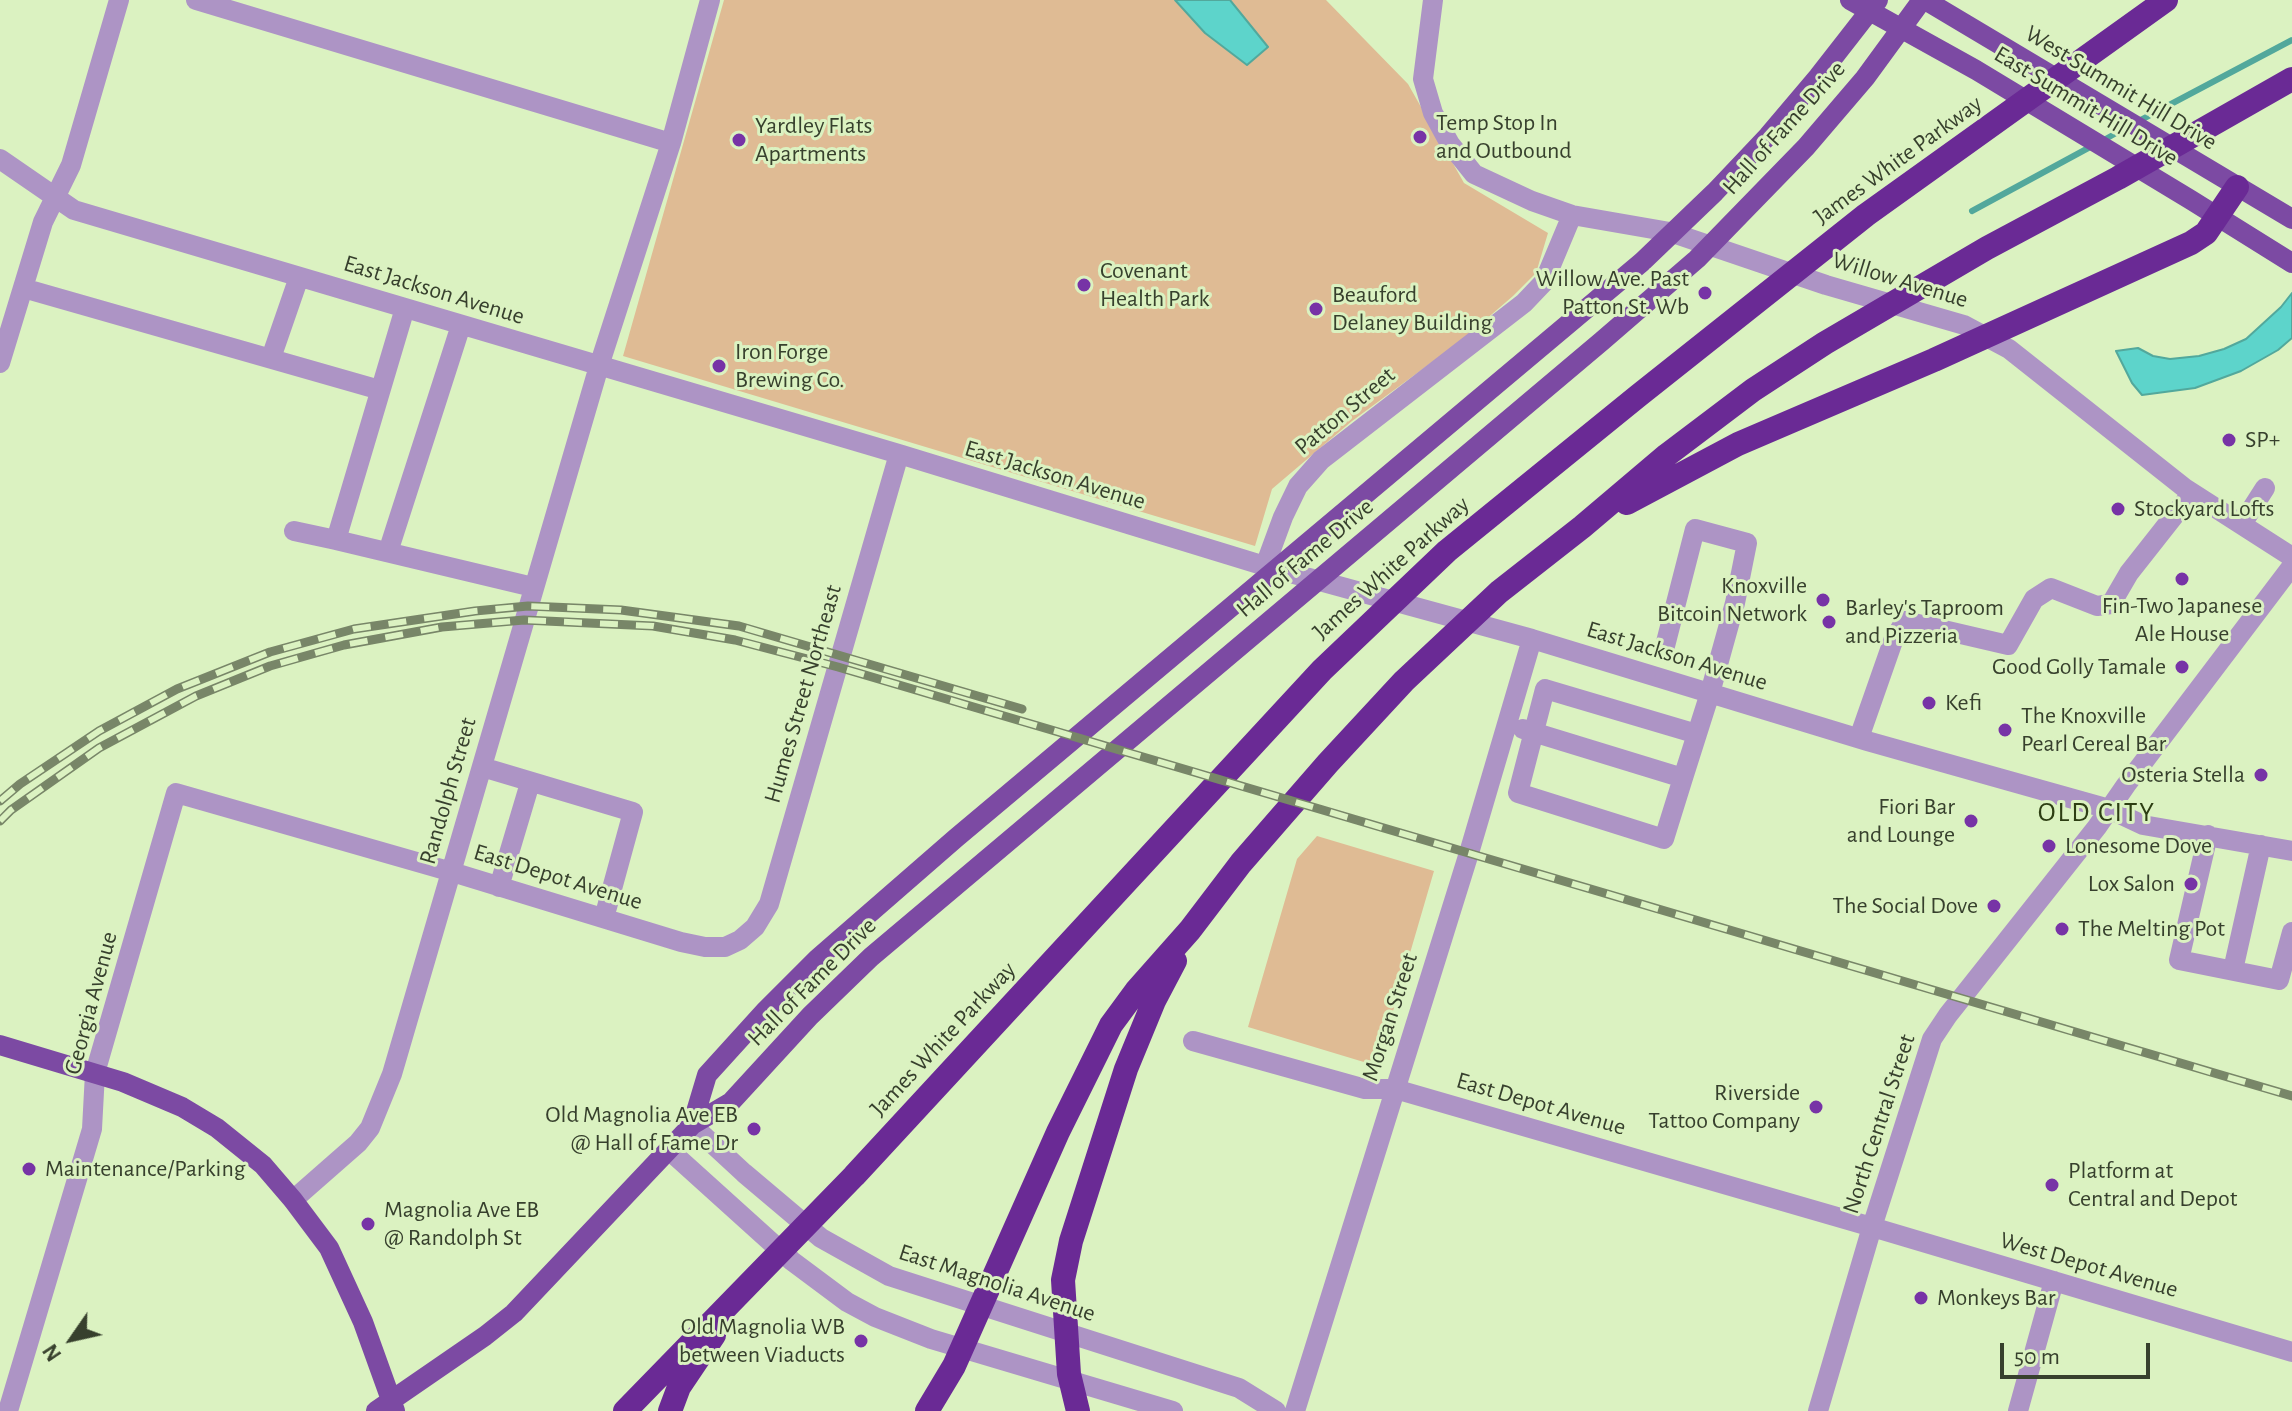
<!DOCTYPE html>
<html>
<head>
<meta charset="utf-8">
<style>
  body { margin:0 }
  #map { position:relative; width:2292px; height:1411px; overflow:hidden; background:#dbf2c1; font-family:"Alegreya Sans",sans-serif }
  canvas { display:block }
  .north { position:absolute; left:32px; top:1299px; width:80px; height:80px; -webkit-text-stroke:6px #dbf2c1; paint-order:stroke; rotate:236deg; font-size:22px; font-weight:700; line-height:32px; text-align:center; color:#37402d }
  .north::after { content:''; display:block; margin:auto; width:28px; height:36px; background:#37402d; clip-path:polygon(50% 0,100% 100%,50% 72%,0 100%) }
  .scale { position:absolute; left:2000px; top:1343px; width:150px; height:36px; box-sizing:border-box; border:4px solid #37402d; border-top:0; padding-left:10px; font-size:24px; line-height:28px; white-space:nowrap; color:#37402d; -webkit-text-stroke:6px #dbf2c1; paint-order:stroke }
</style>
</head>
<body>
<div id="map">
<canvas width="2292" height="1411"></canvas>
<div class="north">N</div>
<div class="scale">50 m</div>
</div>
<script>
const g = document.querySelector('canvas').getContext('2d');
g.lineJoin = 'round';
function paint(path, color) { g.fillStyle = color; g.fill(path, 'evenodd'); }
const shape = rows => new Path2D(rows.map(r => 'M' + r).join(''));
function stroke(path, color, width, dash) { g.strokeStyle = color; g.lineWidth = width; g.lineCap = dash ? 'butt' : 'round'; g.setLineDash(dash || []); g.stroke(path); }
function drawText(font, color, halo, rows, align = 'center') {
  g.font = font + ' "Alegreya Sans",sans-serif'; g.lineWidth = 6; g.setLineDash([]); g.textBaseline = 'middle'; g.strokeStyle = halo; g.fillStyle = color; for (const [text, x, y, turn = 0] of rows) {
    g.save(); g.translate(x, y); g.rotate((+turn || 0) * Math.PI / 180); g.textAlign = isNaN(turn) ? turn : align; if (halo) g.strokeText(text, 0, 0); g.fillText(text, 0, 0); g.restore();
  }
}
paint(shape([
  [724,0,1326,0,1408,84,1464,183,1548,233,1536,273,1513,296,1462,340,1352,421,1272,489,1255,546,623,356],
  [1317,836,1434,871,1377,1066,1248,1027,1297,859]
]), '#dfbb94');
const water = shape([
  [1175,0,1230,0,1268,47,1247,65,1205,33,1175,0],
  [2292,293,2292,338,2278,350,2241,371,2195,388,2142,395,2132,383,2116,351,2138,348,2153,356,2170,359,2199,356,2224,349,2246,339,2281,307,2292,293]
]);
paint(water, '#5dd4cb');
stroke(water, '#52a89c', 2);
stroke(shape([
  [2137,122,2292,40],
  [2102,141,2127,127],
  [1972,211,2092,146]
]), '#52a89c', 6);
stroke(shape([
  [196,0,671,143],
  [1433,0,1423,79,1433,113,1450,144,1474,174,1532,201,1572,215,1670,232,1826,285,1964,325,2009,349,2186,489,2292,557],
  [0,159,74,210,899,454,1265,566,1532,639,1867,741,2109,809,2143,825,2292,851],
  [23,288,380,390],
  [405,308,336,540,533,587],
  [271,358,299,277],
  [0,363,43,222,71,165,119,0],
  [2242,524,2265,488],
  [294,531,336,540],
  [388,552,461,325],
  [1265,566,1283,517,1298,486,1321,460,1524,303,1544,282,1572,215],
  [1665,646,1695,529,1747,543,1735,603,1710,693,1683,778,1664,839,1518,793,1545,689,1697,734],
  [1523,729,1683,778],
  [1859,738,1893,641,1905,621,2008,645,2034,599,2051,588,2097,606,2111,604,2129,573,2192,493],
  [482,767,633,812,604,918],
  [2208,835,2179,960,2279,980,2292,932],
  [499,887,530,783],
  [2233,970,2261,845],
  [1193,1041,1365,1089,1395,1089,1872,1227,2292,1352],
  [692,1125,744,1173,821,1238,889,1276,1239,1388,1276,1411],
  [669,1150,792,1261,847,1302,875,1317,931,1339,1173,1411],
  [293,1200,358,1143,370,1128,392,1074,599,366,671,143,710,0],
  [8,1411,92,1129,95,1073,176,793,452,872,681,942,705,947,725,947,740,940,755,927,769,904,899,454],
  [1295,1411,1469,853,1532,639],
  [1818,1411,1872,1227,1932,1039,1948,1015,2097,827,2126,785,2292,566],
  [2018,1411,2054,1281]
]), '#ad94c5', 20);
stroke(shape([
  [1850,0,1976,70,2191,200,2292,263],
  [1925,0,2292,219],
  [0,1045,123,1082,182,1107,217,1128,263,1165,293,1200,329,1248,363,1322,395,1411],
  [692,1125,707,1075,766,1010,817,959,956,838,1642,262,1715,192,1768,136,1818,77,1878,0],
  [376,1411,485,1336,514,1313,692,1125,731,1102,810,1016,871,957,1602,341,1697,259,1806,147,1865,78,1922,0]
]), '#7c4aa3', 20);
stroke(shape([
  [1627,503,1738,444,1934,360,2191,243,2206,233,2237,187],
  [625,1411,854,1176,1322,670,1447,551,1638,396,1866,215,2166,0],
  [670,1411,679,1387,714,1335],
  [927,1411,954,1366,1058,1132,1111,1025,1136,991,1190,930,1241,863,1328,763,1404,681,1499,592,1582,527,1667,455,1753,390,1825,343,1987,248,2118,178,2292,79],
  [1078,1411,1069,1374,1063,1280,1071,1241,1126,1069,1154,1001,1175,961]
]), '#6a2a95', 24);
const rail = shape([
  [0,801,20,784,99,731,177,689,270,652,354,629,475,611,528,606,621,610,739,626,1022,709],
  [0,821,11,810,99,748,196,696,270,666,344,645,442,627,524,620,653,626,735,640,838,667,2292,1096]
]);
stroke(rail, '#788668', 9);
stroke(rail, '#dbf2c1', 6, [18]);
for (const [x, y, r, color] of [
  [1420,137,8,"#7733a6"],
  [739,140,8,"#7733a6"],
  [1084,285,8,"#7733a6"],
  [1705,293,8,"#7733a6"],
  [1316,309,8,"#7733a6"],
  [719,366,8,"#7733a6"],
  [2229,440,8,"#7733a6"],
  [2118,509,8,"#7733a6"],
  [2182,579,8,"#7733a6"],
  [1823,600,8,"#7733a6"],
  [1829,622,8,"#7733a6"],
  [2182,667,8,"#7733a6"],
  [1929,703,8,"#7733a6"],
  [2005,730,8,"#7733a6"],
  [2261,775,8,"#7733a6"],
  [1971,821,8,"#7733a6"],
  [2049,846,8,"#7733a6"],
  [2191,884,8,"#7733a6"],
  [1994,906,8,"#7733a6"],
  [2062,929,8,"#7733a6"],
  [1816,1107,8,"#7733a6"],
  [754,1129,8,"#7733a6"],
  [29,1169,8,"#7733a6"],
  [2052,1185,8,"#7733a6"],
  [368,1224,8,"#7733a6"],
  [1921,1298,8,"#7733a6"],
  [861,1341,8,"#7733a6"]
]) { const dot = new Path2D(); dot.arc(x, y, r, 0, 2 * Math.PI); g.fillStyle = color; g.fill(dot); stroke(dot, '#dbf2c1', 3); }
drawText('24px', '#37402d', '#dbf2c1', [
  ["West Summit Hill Drive",2121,88,31],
  ["East Summit Hill Drive",2086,106,31],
  ["Hall of Fame Drive",1784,128,-48],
  ["James White Parkway",1898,160,-36],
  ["Willow Avenue",1900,280,17],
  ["East Jackson Avenue",434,290,17],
  ["Patton Street",1345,411,-40],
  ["East Jackson Avenue",1055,475,17],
  ["Hall of Fame Drive",1305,558,-40],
  ["James White Parkway",1391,568,-42],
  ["East Jackson Avenue",1677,656,17],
  ["Humes Street Northeast",803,694,-74],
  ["Randolph Street",448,791,-74],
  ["East Depot Avenue",558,877,17],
  ["Hall of Fame Drive",812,982,-45],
  ["Georgia Avenue",91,1003,-75],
  ["Morgan Street",1390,1017,-72],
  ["James White Parkway",943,1039,-47],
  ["East Depot Avenue",1541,1104,16],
  ["North Central Street",1879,1124,-72],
  ["West Depot Avenue",2089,1265,16],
  ["East Magnolia Avenue",997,1283,18]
]);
drawText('24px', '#37402d', '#dbf2c1', [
  ["Temp Stop In",1436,123],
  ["and Outbound",1436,151],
  ["Yardley Flats",755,126],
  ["Apartments",755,154],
  ["Covenant",1100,271],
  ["Health Park",1100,299],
  ["Willow Ave. Past",1689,279,"right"],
  ["Patton St. Wb",1689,307,"right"],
  ["Beauford",1332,295],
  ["Delaney Building",1332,323],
  ["Iron Forge",735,352],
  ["Brewing Co.",735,380],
  ["SP+",2245,440],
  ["Stockyard Lofts",2134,509],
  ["Knoxville",1807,586,"right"],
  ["Bitcoin Network",1807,614,"right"],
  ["Fin-Two Japanese",2182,606,"center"],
  ["Ale House",2182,634,"center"],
  ["Barley's Taproom",1845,608],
  ["and Pizzeria",1845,636],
  ["Good Golly Tamale",2166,667,"right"],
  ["Kefi",1945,703],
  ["The Knoxville",2021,716],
  ["Pearl Cereal Bar",2021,744],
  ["Osteria Stella",2245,775,"right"],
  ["Fiori Bar",1955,807,"right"],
  ["and Lounge",1955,835,"right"],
  ["Lonesome Dove",2065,846],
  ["Lox Salon",2175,884,"right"],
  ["The Social Dove",1978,906,"right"],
  ["The Melting Pot",2078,929],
  ["Riverside",1800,1093,"right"],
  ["Tattoo Company",1800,1121,"right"],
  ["Old Magnolia Ave EB",738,1115,"right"],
  ["@ Hall of Fame Dr",738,1143,"right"],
  ["Maintenance/Parking",45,1169],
  ["Platform at",2068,1171],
  ["Central and Depot",2068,1199],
  ["Magnolia Ave EB",384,1210],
  ["@ Randolph St",384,1238],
  ["Monkeys Bar",1937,1298],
  ["Old Magnolia WB",845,1327,"right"],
  ["between Viaducts",845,1355,"right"]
], 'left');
g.letterSpacing = '2px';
drawText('28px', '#2d3e13', '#dbf2c1', [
  ["OLD CITY",2097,813]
]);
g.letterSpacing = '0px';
</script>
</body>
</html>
